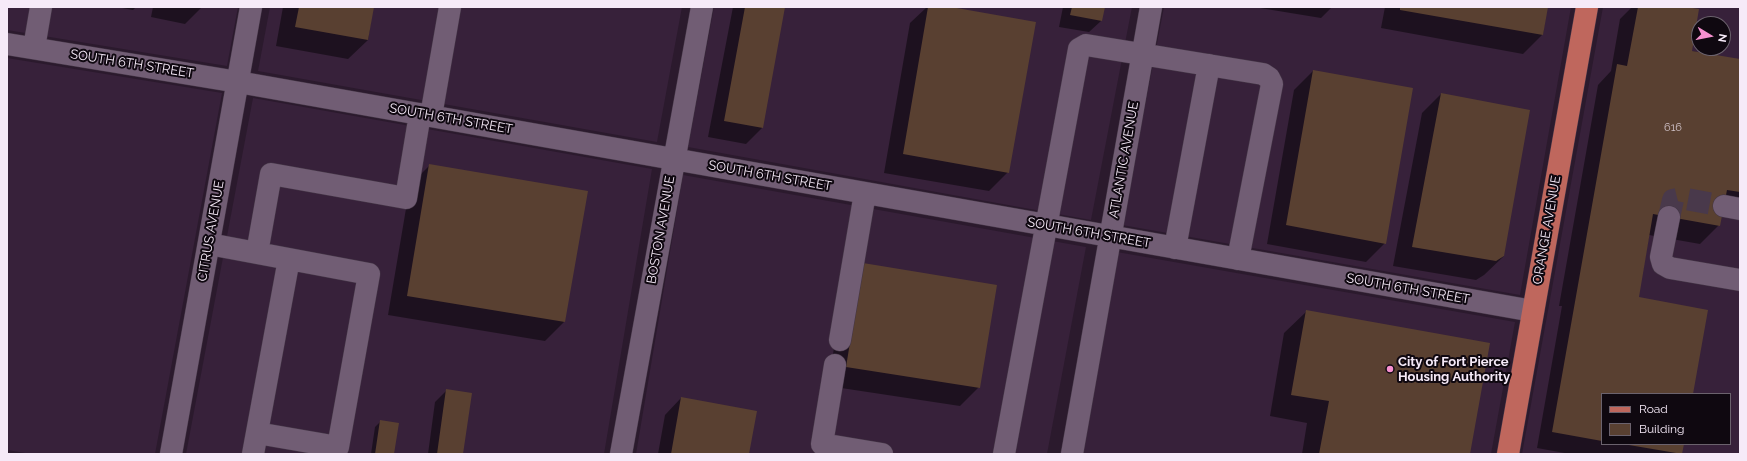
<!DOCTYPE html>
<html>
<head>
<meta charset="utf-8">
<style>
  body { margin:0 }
  #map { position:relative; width:1747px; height:461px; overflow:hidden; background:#2b1a2d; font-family:Raleway,sans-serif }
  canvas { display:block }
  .frame { position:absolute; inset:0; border:8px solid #f6eaf8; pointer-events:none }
  .legend { position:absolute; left:1601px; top:393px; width:130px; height:52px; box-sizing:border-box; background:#0f0810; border:1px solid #6b626d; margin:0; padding:5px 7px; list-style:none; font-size:12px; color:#f6eaf8 }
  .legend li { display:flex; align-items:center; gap:8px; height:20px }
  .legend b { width:20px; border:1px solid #6b626d }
  .north { position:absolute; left:1691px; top:16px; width:40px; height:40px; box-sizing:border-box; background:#0f0810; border:1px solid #6b626d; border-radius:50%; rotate:100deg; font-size:11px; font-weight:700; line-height:16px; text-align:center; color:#f6eaf8 }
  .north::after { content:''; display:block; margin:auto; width:14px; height:18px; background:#f690cf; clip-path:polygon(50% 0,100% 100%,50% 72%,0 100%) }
</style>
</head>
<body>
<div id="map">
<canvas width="1747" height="461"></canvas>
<div class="frame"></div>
<ul class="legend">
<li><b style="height:5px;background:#bf675d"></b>Road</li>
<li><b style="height:11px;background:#594031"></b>Building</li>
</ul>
<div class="north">N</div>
</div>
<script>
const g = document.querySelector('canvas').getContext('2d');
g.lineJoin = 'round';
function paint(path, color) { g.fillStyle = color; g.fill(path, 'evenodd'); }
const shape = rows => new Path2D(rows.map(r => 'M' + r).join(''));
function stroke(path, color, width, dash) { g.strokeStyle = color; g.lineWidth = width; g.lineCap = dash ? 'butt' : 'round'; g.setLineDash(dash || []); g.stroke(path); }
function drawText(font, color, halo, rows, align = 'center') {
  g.font = font + ' Raleway,sans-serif'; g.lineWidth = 4; g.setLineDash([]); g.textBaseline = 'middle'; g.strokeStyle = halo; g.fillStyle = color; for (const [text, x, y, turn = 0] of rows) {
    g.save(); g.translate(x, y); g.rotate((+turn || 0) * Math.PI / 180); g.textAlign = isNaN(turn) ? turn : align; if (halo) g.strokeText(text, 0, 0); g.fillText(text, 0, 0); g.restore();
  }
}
paint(shape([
  [7,7,238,7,227,66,7,30],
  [270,7,682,7,657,142,258,71],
  [714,7,1132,7,1091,220,688,147],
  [1164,7,1571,7,1520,295,1122,225],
  [1603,7,1740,7,1740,454,1522,454],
  [1699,24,1723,24,1723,48,1699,48],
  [1602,394,1730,394,1730,444,1602,444],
  [7,58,222,93,155,454,31,454,7,450],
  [253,98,652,169,604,454,186,454],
  [683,175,1086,247,1047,454,636,454],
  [1117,252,1515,322,1491,454,1078,454]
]), '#37213a');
paint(shape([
  [117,7,136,7,133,10],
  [153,7,202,7,185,24,151,17],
  [283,7,373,7,368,40,348,59,276,46],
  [733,7,784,7,762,128,746,144,708,137],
  [927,7,945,7,1008,172,989,191,884,173,910,23],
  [1063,7,1104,7,1101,21,1089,32,1059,27],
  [1254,7,1332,7,1321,18],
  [1385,7,1547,7,1543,34,1523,54,1381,28],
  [1632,7,1680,7,1691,51,1740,60,1740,214,1722,211,1719,225,1700,244,1649,235,1638,298,1692,394,1602,394,1602,444,1683,444,1681,454,1570,454,1537,448,1562,306,1559,306,1598,85,1611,71,1620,19],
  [1313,71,1385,243,1366,262,1267,244,1294,90],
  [1441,94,1504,256,1484,275,1476,280,1393,266,1422,113],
  [430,165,564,322,545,341,388,315,410,185],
  [844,284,979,387,960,406,828,386],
  [1307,311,1469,454,1302,454,1307,423,1270,416,1284,333],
  [447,390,462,454,428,454,435,402],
  [681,398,748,454,658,454,665,415],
  [381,421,393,454,371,454,375,427]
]), '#0007');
paint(shape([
  [299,7,374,7,368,40,295,27],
  [745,7,785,7,763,128,724,121],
  [928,7,951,7,1036,22,1009,173,903,154],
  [1072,7,1105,7,1102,21,1070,15],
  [1400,7,1548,7,1543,35,1400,10],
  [1638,7,1686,7,1699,9,1692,51,1740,59,1740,192,1727,190,1720,226,1653,214,1639,297,1708,310,1693,394,1602,394,1602,441,1552,432,1617,64,1627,66],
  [1313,70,1413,88,1386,244,1286,225],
  [1441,93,1530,110,1504,256,1496,261,1412,247],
  [429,164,588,191,565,322,407,296],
  [863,263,997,285,980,388,846,367],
  [1306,310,1490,343,1470,454,1319,454,1329,401,1291,395],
  [446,389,472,393,463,454,437,454],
  [681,397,757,411,749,454,671,454],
  [380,420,399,423,394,454,375,454],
  [1623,444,1684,444,1682,454]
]), '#594031');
stroke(shape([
  [1669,217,1673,200,1681,198,1724,206]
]), '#49394b', 22, [22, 11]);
const minor = shape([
  [7,44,238,82,1533,311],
  [34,48,41,7],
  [431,116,450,7],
  [1724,206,1740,209],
  [1669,217,1661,257,1663,264,1670,268,1740,280],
  [209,244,369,274,338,447,257,433],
  [1175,248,1209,65],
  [257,253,271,174,406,198,420,114],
  [840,340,865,193],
  [835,365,822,444,882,454],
  [171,454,251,7],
  [253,454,289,259],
  [621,454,702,7],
  [1004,454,1079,49,1086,45,1263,74,1269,78,1272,84,1238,259],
  [1072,454,1151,7]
]);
const major = shape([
  [1508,454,1587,7]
]);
stroke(minor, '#453747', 23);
stroke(major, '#453747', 23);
stroke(minor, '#715d74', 22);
stroke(major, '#bf675d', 22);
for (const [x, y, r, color] of [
  [1390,369,4,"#f690cf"]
]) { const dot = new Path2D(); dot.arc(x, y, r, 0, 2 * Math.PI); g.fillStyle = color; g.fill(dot); stroke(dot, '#0f0810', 1.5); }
drawText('11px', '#cfc0c6', null, [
  ["616",1673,128]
]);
drawText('13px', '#f6eaf8', '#0f0810', [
  ["SOUTH 6TH STREET",132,64,9],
  ["SOUTH 6TH STREET",451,119,10],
  ["ATLANTIC AVENUE",1124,160,-80],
  ["SOUTH 6TH STREET",770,176,10],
  ["BOSTON AVENUE",661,230,-80],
  ["ORANGE AVENUE",1547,230,-80],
  ["CITRUS AVENUE",211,231,-80],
  ["SOUTH 6TH STREET",1089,233,10],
  ["SOUTH 6TH STREET",1408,289,10]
]);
drawText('bold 13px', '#f6eaf8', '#0f0810', [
  ["City of Fort Pierce",1398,362],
  ["Housing Authority",1398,377]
], 'left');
</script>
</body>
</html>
